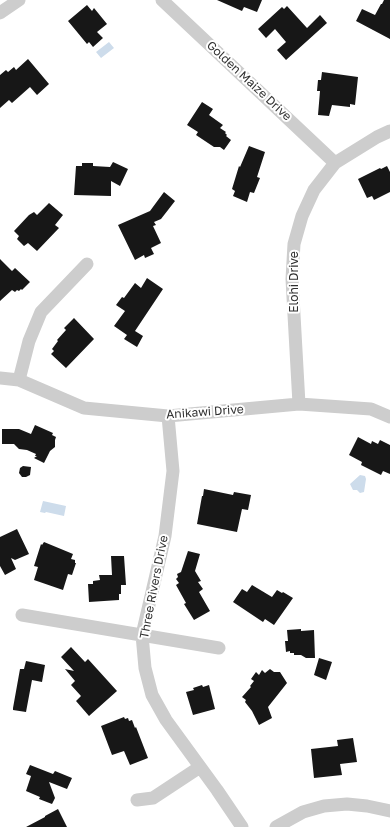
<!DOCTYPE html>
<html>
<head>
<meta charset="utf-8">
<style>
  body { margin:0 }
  canvas { display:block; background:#fff }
</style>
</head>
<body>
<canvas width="390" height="827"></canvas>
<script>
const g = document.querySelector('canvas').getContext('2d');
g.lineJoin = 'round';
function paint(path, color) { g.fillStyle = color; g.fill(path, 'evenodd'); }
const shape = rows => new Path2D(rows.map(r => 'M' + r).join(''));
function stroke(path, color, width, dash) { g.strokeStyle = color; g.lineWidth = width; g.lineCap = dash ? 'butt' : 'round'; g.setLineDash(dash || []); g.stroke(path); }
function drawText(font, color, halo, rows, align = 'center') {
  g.font = font + ' "Golos Text",sans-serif'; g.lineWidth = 4; g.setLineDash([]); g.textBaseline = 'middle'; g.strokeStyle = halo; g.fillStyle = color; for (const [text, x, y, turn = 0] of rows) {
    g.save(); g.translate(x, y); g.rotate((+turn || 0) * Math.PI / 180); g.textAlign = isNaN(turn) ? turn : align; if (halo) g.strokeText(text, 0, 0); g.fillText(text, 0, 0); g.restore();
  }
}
paint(shape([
  [109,42,114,48,101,58,96,52],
  [360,475,365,476,366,479,364,492,360,493,357,490,353,490,350,484],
  [43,501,66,506,64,516,46,512,45,513,40,512]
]), '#cddceb');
paint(shape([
  [217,0,262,0,257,12,244,7,242,11],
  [384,0,390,0,390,39,356,21,362,9,375,15,381,4,382,4],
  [87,5,92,11,94,8,107,24,97,32,103,38,93,47,89,42,87,44,68,21],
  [287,6,307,28,320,15,327,23,286,60,277,50,286,42,275,29,266,38,258,29,282,7,284,9],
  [28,59,49,84,37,95,30,87,12,103,9,100,0,108,0,75,6,70,8,72,14,67,16,70],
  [322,72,358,77,355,105,350,104,350,107,332,105,329,116,318,115,320,91,317,91,318,80,321,80],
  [202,102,213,109,209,115,223,125,220,128,226,132,225,133,227,135,226,136,231,140,224,150,220,147,214,147,196,135,198,132,187,125],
  [249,146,265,152,257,177,260,178,254,193,250,192,247,202,233,196,235,191,232,189,239,166,240,167],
  [113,162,128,169,120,186,111,181,111,196,74,195,76,166,82,166,82,163,93,163,93,166,110,167],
  [387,166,390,172,390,192,374,200,372,196,367,198,358,179,380,168,381,169],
  [164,192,175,201,161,219,154,222,156,225,153,226,161,243,151,248,154,254,145,258,144,255,135,260,118,225,150,211],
  [49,203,63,215,55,225,59,228,37,251,28,243,24,246,17,239,19,236,14,231,29,215,34,212,37,215],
  [0,259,12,271,15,268,30,282,22,290,21,289,19,291,17,290,15,292,12,290,0,301],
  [147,278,163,289,135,331,143,336,137,347,124,339,127,335,114,326,125,311,116,305,122,297,124,298,135,283,141,288],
  [74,318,94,339,66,368,51,354,54,351,52,349,58,341,57,340,66,330,64,328],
  [35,425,53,433,52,435,56,437,55,440,55,447,50,451,44,463,34,458,37,456,35,456,36,454,27,450,19,449,14,444,2,444,2,429,19,429,31,434],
  [358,437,371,444,372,441,378,444,380,440,390,445,390,474,383,471,381,475,361,465,362,462,349,455],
  [23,466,31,467,30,475,26,477,22,477,19,473,20,468],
  [204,489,233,495,234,492,251,495,248,510,242,509,237,532,197,524,202,496,203,496],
  [17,529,29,554,15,560,11,558,16,569,5,575,0,566,0,537],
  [44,542,73,554,71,559,75,560,75,563,76,563,72,575,68,574,63,590,34,580,38,567,34,566,41,544,42,545],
  [188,551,200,554,195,571,201,581,198,582,203,589,199,592,210,611,194,620,184,604,186,603,176,585,179,583,176,579,178,577,177,574,181,572],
  [111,556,124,556,126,585,121,585,121,594,119,594,119,600,89,602,88,584,93,584,93,581,100,580,99,575,112,575],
  [252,585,272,597,277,590,282,593,283,592,293,598,274,625,265,619,263,622,233,602,242,589,247,592],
  [301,629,301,631,314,630,315,658,306,658,301,655,294,655,294,653,290,653,290,651,286,652,285,641,288,641,287,630],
  [71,647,85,662,88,659,117,691,89,716,76,701,81,696,71,685,75,681,65,669,74,671,61,657],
  [319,658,332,662,326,680,314,675],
  [26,661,45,665,42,682,32,680,26,712,13,710,13,708,20,669,24,669],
  [270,669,274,672,280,672,287,683,268,707,272,718,259,725,252,711,245,702,246,700,242,697,251,687,250,686,254,681,251,679,256,672,259,675,262,670,265,673],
  [202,685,203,687,209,685,215,709,193,715,186,692,194,690,193,688],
  [124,717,125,719,128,718,129,721,132,720,135,728,136,727,148,758,130,765,124,751,112,755,101,726],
  [353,738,357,762,340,764,342,775,314,778,311,749,338,746,337,740],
  [30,765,53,774,55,771,72,778,67,789,49,782,55,798,52,804,39,799,40,797,26,791,31,776,26,774],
  [58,809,67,827,26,827,45,817,45,816]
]), '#171717');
stroke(shape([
  [162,0,335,163],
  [0,13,19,0],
  [0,378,19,380,84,408,168,416,299,404,371,409,390,417],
  [19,380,29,341,41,312,87,264],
  [299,404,292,279,294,244,302,216,314,190,335,163,377,137,390,131],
  [168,416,173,471,165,536,142,635,145,668,152,695,166,720,217,790,242,827],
  [22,615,219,648],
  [137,800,153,798,200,767],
  [276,827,303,812,324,806,347,804,367,806,390,811]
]), '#cdcdcd', 13);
drawText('12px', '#303030', '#fff', [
  ["Golden Maize Drive",249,81,43],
  ["Elohi Drive",294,282,-90],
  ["Anikawi Drive",205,412,-4],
  ["Three Rivers Drive",154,587,-79]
]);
</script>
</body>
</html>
